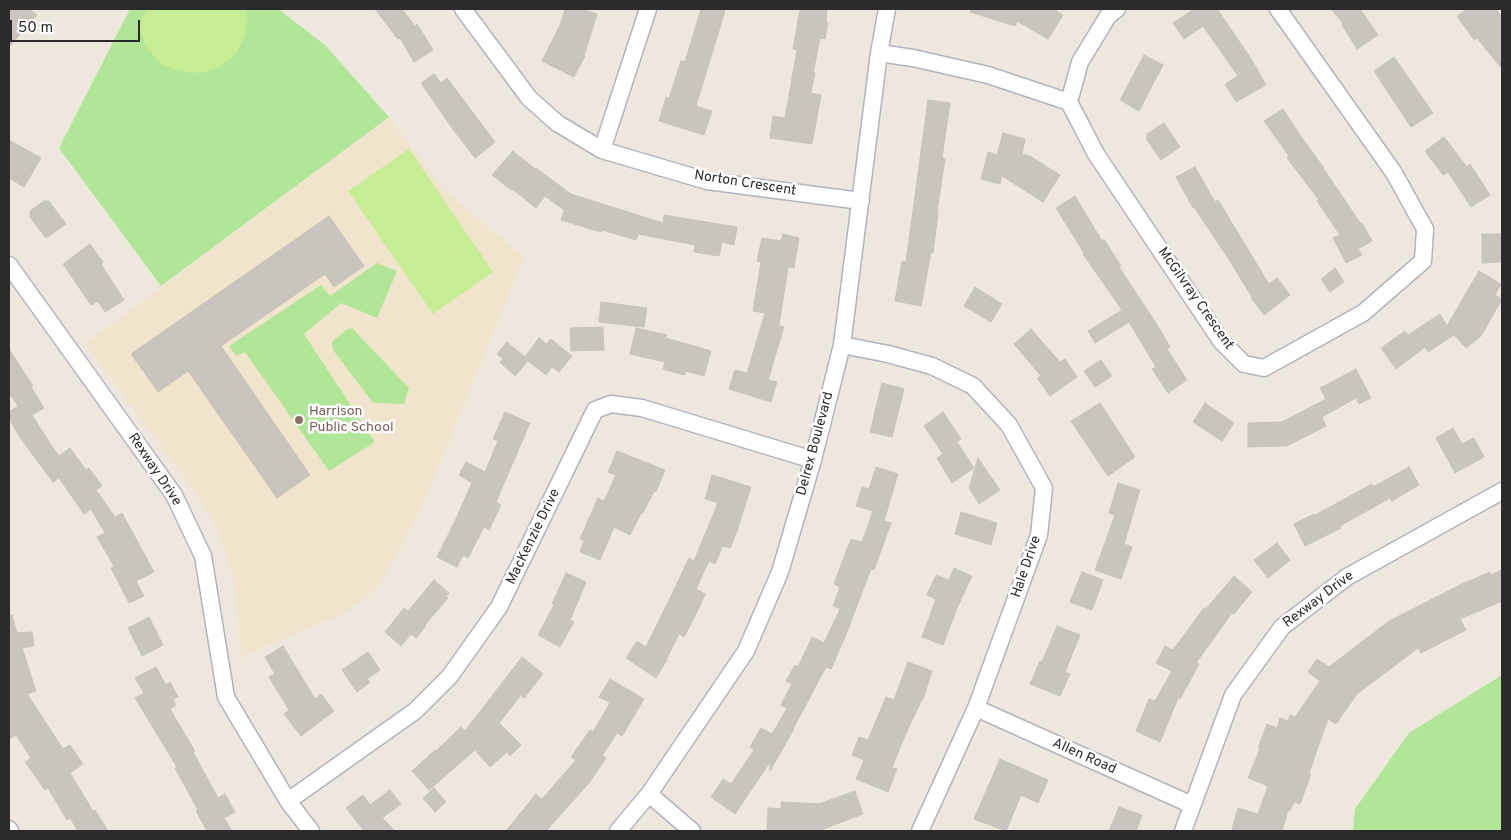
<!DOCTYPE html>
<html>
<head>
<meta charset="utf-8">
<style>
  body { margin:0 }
  #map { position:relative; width:1511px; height:840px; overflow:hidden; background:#eee7dd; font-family:Overpass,sans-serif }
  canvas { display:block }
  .frame { position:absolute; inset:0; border:10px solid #2b2b2b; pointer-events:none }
  .scale { position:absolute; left:10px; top:20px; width:130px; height:22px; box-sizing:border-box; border:2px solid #2b2b2b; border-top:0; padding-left:6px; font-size:15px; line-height:18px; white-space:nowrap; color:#2b2b2b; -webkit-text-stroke:4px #fff; paint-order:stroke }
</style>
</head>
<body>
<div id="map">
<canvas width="1511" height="840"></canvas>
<div class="frame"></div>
<div class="scale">50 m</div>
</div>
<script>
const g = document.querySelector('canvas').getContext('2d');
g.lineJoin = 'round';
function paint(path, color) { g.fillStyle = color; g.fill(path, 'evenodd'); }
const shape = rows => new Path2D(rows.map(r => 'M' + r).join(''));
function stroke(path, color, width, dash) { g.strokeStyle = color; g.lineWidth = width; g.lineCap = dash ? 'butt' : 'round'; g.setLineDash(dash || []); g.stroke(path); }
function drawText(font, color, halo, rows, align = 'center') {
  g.font = font + ' Overpass,sans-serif'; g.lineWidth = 5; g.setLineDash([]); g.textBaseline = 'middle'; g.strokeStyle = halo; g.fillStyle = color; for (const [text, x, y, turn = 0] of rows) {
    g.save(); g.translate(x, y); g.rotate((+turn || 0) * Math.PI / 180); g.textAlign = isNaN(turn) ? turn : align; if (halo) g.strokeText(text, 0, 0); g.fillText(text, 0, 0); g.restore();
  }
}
paint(shape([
  [389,117,443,189,524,257,422,507,379,586,345,613,240,658,237,603,231,569,218,532,198,496,85,344]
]), '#f0e5cc');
paint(shape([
  [130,9,278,9,324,44,389,117,161,286,59,148],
  [377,263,397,271,377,318,341,303,304,334,375,442,329,471,245,352,236,356,229,346,321,285,330,296],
  [352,328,409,388,404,404,373,403,333,350,332,342,347,329],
  [1502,675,1502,831,1353,831,1355,809,1409,733]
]), '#b1e698');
paint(shape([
  [148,9,246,9,248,17,245,36,236,54,220,67,202,73,186,72,162,65,147,48,141,33,136,29],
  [409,149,493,272,433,314,348,191]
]), '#c6ed93');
const building = shape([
  [9,9,29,9,37,15,9,47,9,9],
  [375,9,402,9,415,26,417,24,433,50,414,62,400,38,398,39,375,9],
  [565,9,580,9,597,14,584,56,585,56,574,77,542,61,560,25,565,9],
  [701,9,718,9,725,11,696,106,712,111,704,135,659,121,666,97,669,98,681,61,685,62,701,9],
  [800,9,827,9,826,22,828,23,825,39,820,38,813,73,815,73,811,93,821,95,812,144,770,138,773,116,785,118,797,50,793,49,800,9],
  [971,9,1053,9,1063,15,1048,39,1017,21,1015,26,970,12,971,9],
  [1194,9,1217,9,1250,57,1266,85,1236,102,1225,84,1238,76,1203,26,1184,39,1173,23,1194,9],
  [1331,9,1360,9,1378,35,1357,49,1342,25,1343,23,1331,9],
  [1468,9,1496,9,1502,18,1502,69,1477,38,1474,40,1457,16,1468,9],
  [1144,55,1163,65,1139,111,1120,100,1144,55],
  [1394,57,1433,113,1411,127,1374,71,1394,57],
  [434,74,441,83,447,78,495,142,475,158,452,128,421,83,434,74],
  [928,100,950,103,942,158,945,159,937,212,938,213,933,253,931,252,921,306,895,301,902,261,906,262,928,100],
  [1283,109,1302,138,1324,168,1323,168,1361,224,1362,223,1372,241,1358,249,1362,255,1346,263,1333,238,1340,235,1317,201,1319,200,1287,158,1289,156,1264,121,1283,109],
  [1164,123,1180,147,1161,160,1147,140,1147,134,1164,123],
  [1003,133,1025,139,1022,154,1030,156,1060,175,1043,202,1002,176,1000,184,981,179,988,152,997,155,1003,133],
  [1444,137,1467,167,1470,164,1490,195,1471,207,1448,172,1443,175,1425,151,1444,137],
  [9,140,41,158,24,187,9,178,9,140],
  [513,151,535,169,536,168,571,194,663,223,664,215,737,227,734,245,722,242,719,256,694,252,695,245,638,234,636,240,602,230,601,232,561,220,564,210,545,196,536,208,512,189,511,190,492,175,513,151],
  [1195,167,1215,202,1218,200,1269,284,1277,278,1290,295,1264,315,1251,298,1252,297,1228,258,1194,207,1193,208,1176,177,1195,167],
  [1075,196,1102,241,1104,239,1121,266,1119,267,1156,323,1170,347,1167,349,1187,380,1168,393,1152,369,1156,367,1129,322,1095,343,1088,331,1122,310,1083,254,1084,253,1056,208,1075,196],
  [44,201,49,201,66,224,46,238,30,217,30,211,44,201],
  [329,216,364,266,334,287,325,274,221,346,310,475,277,498,188,371,158,392,131,354,329,216],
  [783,234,799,238,794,268,788,267,779,326,784,327,768,380,777,382,771,402,729,389,735,370,747,373,765,313,753,311,761,262,757,261,762,238,781,241,783,234],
  [1482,234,1502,234,1502,262,1482,263,1482,234],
  [90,244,103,262,101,264,124,300,105,312,98,301,91,305,63,264,90,244],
  [1335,268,1344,282,1330,292,1321,279,1335,268],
  [1479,271,1501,284,1495,295,1502,299,1481,336,1466,348,1454,335,1428,352,1425,347,1396,369,1381,348,1405,331,1408,335,1440,314,1447,326,1479,271],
  [975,287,1002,304,991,322,964,306,975,287],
  [601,302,647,308,644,327,599,322,601,302],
  [603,327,604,350,571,351,570,328,603,327],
  [636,328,667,335,666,338,711,351,704,376,686,371,684,375,663,369,665,362,630,354,636,328],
  [1031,329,1060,362,1065,359,1077,377,1050,396,1037,378,1041,376,1014,344,1031,329],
  [539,338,546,344,551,339,572,356,559,372,552,367,546,375,528,361,515,376,500,362,503,359,497,354,507,342,525,357,539,338],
  [9,349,33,386,31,387,44,408,32,415,51,445,59,456,70,448,86,470,89,468,102,486,96,490,115,517,122,513,154,572,136,581,144,596,129,603,111,568,114,566,97,537,105,533,91,509,84,514,59,478,53,482,21,439,9,419,9,412,18,406,9,393,9,349],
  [1101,360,1112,376,1095,387,1084,371,1101,360],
  [1356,369,1371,398,1359,404,1356,398,1322,417,1326,426,1287,446,1248,447,1248,423,1282,422,1326,399,1320,388,1356,369],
  [882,383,904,389,892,437,870,432,882,383],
  [1100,403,1135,457,1108,476,1071,421,1100,403],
  [1205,403,1234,423,1222,441,1193,422,1205,403],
  [505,412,530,423,496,502,501,505,489,530,484,527,468,558,463,555,457,567,437,557,455,521,472,483,459,475,466,462,485,472,498,441,493,439,505,412],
  [943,412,961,439,957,442,974,468,952,483,937,458,943,454,924,426,943,412],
  [1453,428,1462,444,1474,438,1484,457,1455,473,1436,438,1453,428],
  [617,451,665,470,656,492,654,491,643,513,642,512,630,535,614,527,600,560,580,552,584,541,580,539,598,498,604,501,616,475,608,472,617,451],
  [978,458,1000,490,979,504,969,488,978,458],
  [876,467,898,474,884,521,891,523,874,570,871,569,845,637,831,669,826,667,793,729,794,729,770,771,770,762,735,814,711,797,723,779,731,784,754,750,750,747,761,728,772,734,787,708,781,705,792,684,786,681,795,665,798,667,812,637,824,643,840,609,833,606,840,587,834,584,841,565,851,539,862,542,873,511,856,506,862,487,869,489,876,467],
  [1409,467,1419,485,1392,501,1390,498,1340,526,1341,528,1305,546,1294,524,1314,514,1315,515,1372,484,1373,487,1409,467],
  [712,475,751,487,738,528,730,548,723,546,715,564,709,561,696,589,705,594,698,610,684,637,679,634,666,660,667,660,656,678,626,658,637,641,646,647,673,592,689,558,694,561,718,503,705,499,712,475],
  [1118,483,1140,490,1124,544,1132,547,1121,579,1095,570,1115,515,1109,513,1118,483],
  [961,512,997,523,991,545,955,534,961,512],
  [1277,543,1290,560,1268,578,1254,560,1277,543],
  [954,568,972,576,957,608,943,645,922,637,936,599,927,595,936,575,949,580,954,568],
  [1502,570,1502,601,1460,619,1466,630,1421,653,1418,648,1357,694,1336,724,1328,719,1309,773,1311,774,1300,804,1294,802,1290,811,1288,810,1282,831,1239,831,1232,829,1238,808,1258,814,1268,786,1248,778,1260,749,1258,748,1267,724,1277,728,1280,718,1288,721,1290,715,1295,717,1320,681,1308,672,1317,659,1329,667,1389,621,1462,584,1490,572,1491,575,1502,570],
  [1082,572,1103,580,1092,610,1070,602,1082,572],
  [566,573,586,582,570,620,574,622,560,647,538,635,554,605,552,604,566,573],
  [1234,576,1252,592,1234,614,1232,613,1196,663,1199,664,1180,699,1178,698,1160,742,1136,731,1149,699,1155,701,1172,671,1156,663,1165,646,1173,650,1204,608,1206,609,1234,576],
  [434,580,449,593,446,596,448,598,425,625,426,626,416,638,411,634,401,646,385,632,404,608,408,611,434,580],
  [12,615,17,633,32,632,34,646,22,648,36,691,27,694,63,749,70,745,83,764,70,773,93,811,95,810,108,831,78,831,70,818,67,820,48,788,45,790,25,762,31,758,16,735,9,739,9,616,12,615],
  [149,617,163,645,142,656,128,628,149,617],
  [1057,626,1080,635,1065,672,1070,674,1060,696,1030,684,1040,661,1042,662,1057,626],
  [283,646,315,699,321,694,334,711,301,736,284,714,289,710,269,677,275,674,265,657,283,646],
  [368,652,380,670,367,679,370,682,357,692,342,670,368,652],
  [522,657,543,674,524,698,521,695,499,723,521,745,510,756,507,752,490,767,475,750,429,790,412,771,435,750,436,751,461,727,465,731,522,657],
  [908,662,932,671,923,699,922,699,903,740,892,768,897,769,888,792,856,779,864,760,852,755,859,737,868,740,886,697,894,700,908,662],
  [156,667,166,685,170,682,178,697,173,699,176,705,170,709,195,751,193,752,218,798,225,794,235,812,224,818,232,831,207,831,196,811,198,810,175,768,177,767,135,698,144,693,135,678,156,667],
  [610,679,644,699,622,736,617,733,602,756,606,758,589,783,546,831,506,831,536,794,542,799,576,760,571,757,590,730,593,732,610,703,599,697,610,679],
  [1000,759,1048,780,1038,803,1021,795,1006,831,974,819,1000,759],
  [434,788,446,802,435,812,423,798,434,788],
  [390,790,401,804,382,818,395,831,364,831,346,808,363,795,370,805,390,790],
  [855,791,863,814,818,831,767,830,768,808,781,809,781,802,819,804,855,791],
  [1119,807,1142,815,1136,831,1109,831,1119,807]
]);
paint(building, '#c9c4bd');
stroke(building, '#c9c3b7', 1);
const minor = shape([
  [463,9,529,98,557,123,602,150,707,181,861,201],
  [1117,9,1108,16,1080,62,1069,102,1096,154,1221,341,1244,364,1264,368,1363,313,1423,261,1425,229,1394,173,1278,9],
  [879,53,913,58,988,75,1069,102],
  [602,150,648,9],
  [9,265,174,495,203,556,226,697,288,801,311,831],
  [842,345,888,354,932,366,973,386,1009,425,1044,488,1039,535,976,708,920,831],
  [976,708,1192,805],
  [649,794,692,831],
  [288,801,415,711,450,676,499,607,595,410,611,404,642,408,813,460],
  [9,829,10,831],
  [618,831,649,794,746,651,780,572,813,460,842,345,879,53,887,9],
  [1183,831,1233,695,1282,627,1347,577,1502,491]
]);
stroke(minor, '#b1b3bf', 19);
stroke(minor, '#fff', 16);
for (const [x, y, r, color] of [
  [299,420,5,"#8d6e63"]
]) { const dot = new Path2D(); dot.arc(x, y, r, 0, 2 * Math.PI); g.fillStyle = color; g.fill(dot); stroke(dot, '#fff', 2); }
drawText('14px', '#2b2b2b', '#fff', [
  ["Norton Crescent",745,184,9],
  ["McGilvray Crescent",1195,299,55],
  ["Delrex Boulevard",816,444,-75],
  ["Rexway Drive",154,470,56],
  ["MacKenzie Drive",534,537,-64],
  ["Hale Drive",1027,567,-71],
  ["Rexway Drive",1319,600,-37],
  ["Allen Road",1084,757,24]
]);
drawText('14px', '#785e54', '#fff', [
  ["Harrison",309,412],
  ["Public School",309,428]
], 'left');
</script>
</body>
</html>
